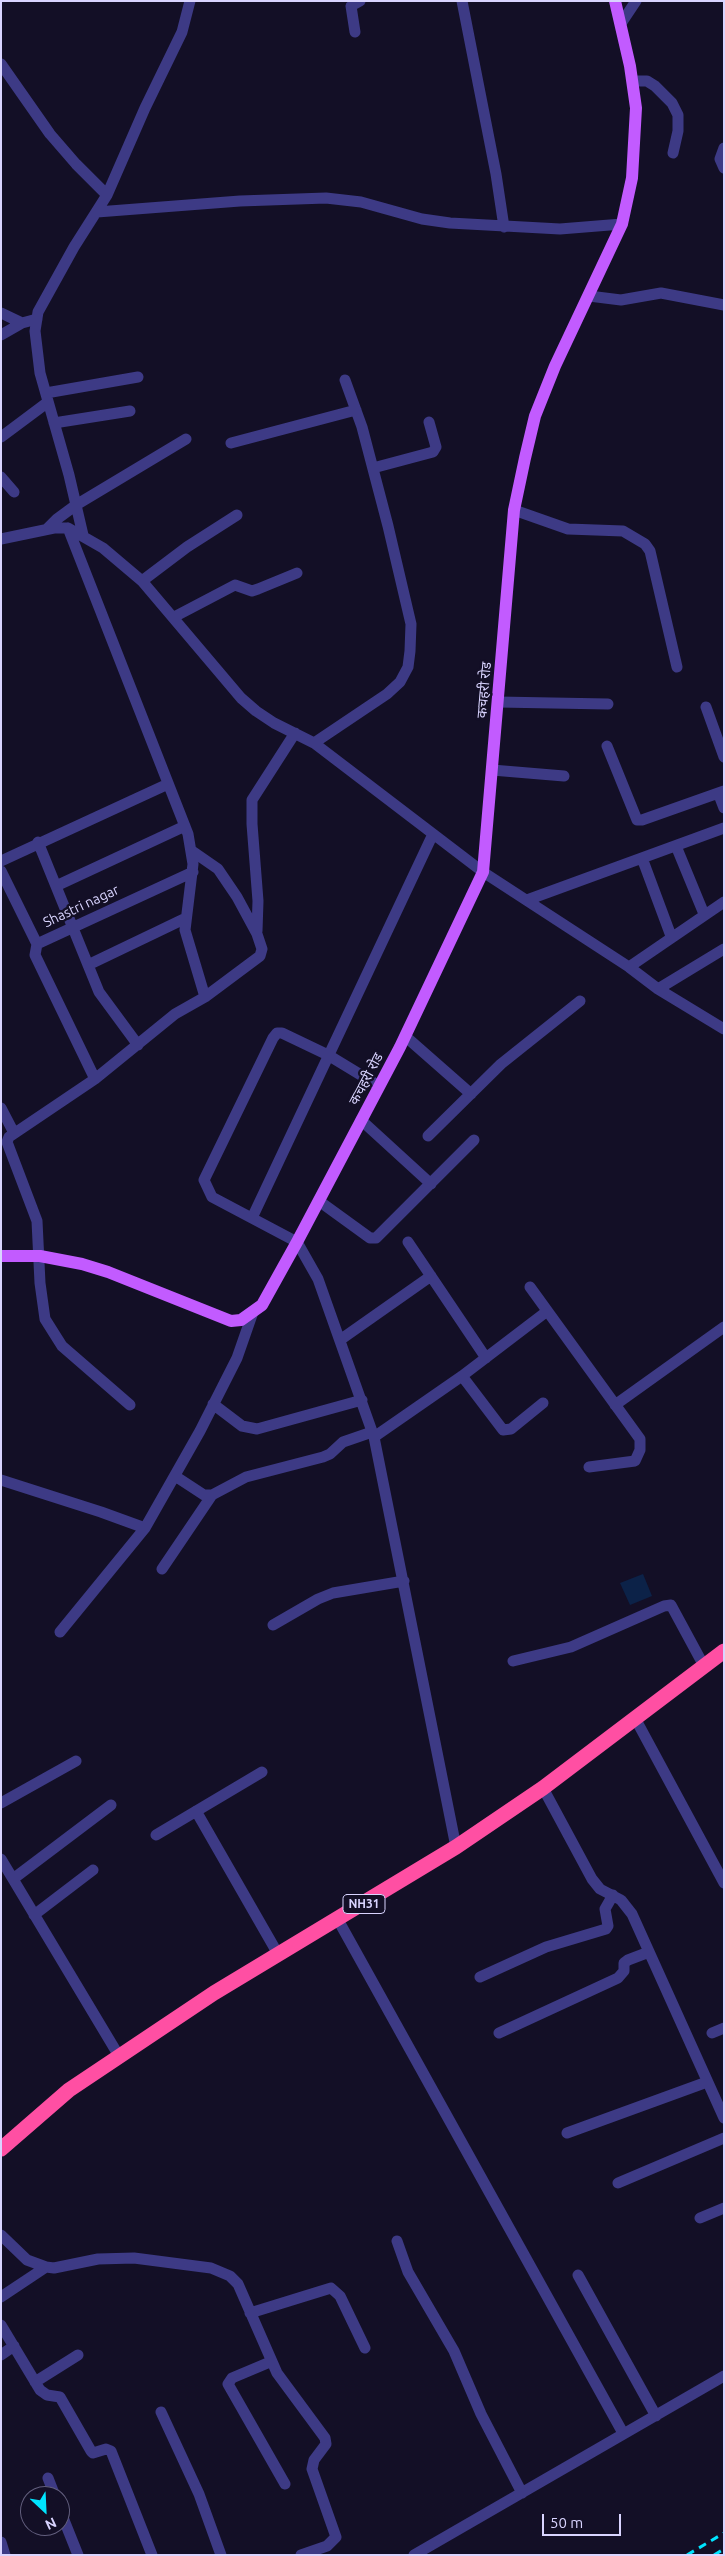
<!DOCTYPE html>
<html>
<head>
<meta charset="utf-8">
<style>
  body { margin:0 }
  #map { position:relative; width:725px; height:2556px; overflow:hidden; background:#130f26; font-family:Ubuntu,sans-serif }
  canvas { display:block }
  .frame { position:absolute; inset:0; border:2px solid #d9d4ff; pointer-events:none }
  .north { position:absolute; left:20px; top:2486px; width:50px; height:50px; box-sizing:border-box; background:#130f26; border:1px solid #625e7d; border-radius:50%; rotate:155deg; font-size:14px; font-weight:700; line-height:20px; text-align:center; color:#d9d4ff }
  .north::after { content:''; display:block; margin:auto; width:18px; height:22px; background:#00e5ff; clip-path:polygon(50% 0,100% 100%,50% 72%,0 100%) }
  .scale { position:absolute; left:542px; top:2514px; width:79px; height:22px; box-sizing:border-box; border:2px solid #d9d4ff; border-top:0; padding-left:6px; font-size:15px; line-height:18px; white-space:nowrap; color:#d9d4ff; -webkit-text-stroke:4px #130f26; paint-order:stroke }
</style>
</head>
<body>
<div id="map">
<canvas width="725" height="2556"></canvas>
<div class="frame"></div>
<div class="north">N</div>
<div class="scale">50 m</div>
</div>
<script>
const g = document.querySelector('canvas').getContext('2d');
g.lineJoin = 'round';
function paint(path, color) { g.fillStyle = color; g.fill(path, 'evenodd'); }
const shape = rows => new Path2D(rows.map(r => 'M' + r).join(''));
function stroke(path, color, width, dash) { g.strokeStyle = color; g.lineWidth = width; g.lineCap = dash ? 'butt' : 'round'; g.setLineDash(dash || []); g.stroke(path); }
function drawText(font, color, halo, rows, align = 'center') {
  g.font = font + ' Ubuntu,"Noto Sans Devanagari",sans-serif'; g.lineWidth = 5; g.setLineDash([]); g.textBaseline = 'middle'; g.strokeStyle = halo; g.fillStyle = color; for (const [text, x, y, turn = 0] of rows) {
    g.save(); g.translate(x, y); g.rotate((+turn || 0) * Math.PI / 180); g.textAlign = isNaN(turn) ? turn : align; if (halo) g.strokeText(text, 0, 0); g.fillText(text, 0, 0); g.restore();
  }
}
paint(shape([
  [643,1574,652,1596,630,1605,620,1583]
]), '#0c2248');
stroke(shape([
  [462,1,496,174,504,227],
  [622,22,636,1],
  [355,32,351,6,360,1],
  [1,64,50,134,76,164,107,195],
  [633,81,647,81,655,86,672,103,678,115,678,131,673,153],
  [724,148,720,159,724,168],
  [97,212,240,201,326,198,361,202,422,219,450,223,560,229,622,224],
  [589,296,621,300,661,293,724,305],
  [1,313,22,323],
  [1,335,22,323,37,319],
  [46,393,138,377],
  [54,423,130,411],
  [1,437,48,402],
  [231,443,356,410],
  [373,468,433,452,436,447,429,422],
  [1,477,14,492],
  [514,510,568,529,623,531,645,544,650,551,677,667],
  [68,528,188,834,193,864,185,930,205,997],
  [47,529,57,519,76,505,186,439],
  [83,535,69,475,40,373,35,331,38,312,74,247,107,195,145,108,182,32,190,1],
  [1,539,54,528,68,528,103,548,142,581,241,698,256,711,274,723,314,743,483,872,629,967,658,989,724,1029],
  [142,581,187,547,237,515],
  [174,617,235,585,252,591,258,589,297,573],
  [498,702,608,704],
  [706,707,724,757],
  [314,743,387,694,400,682,408,667,410,651,411,624,388,526,362,427,345,380],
  [607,746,637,820,642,820,724,791],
  [492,770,564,776],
  [719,795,724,808],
  [38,842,99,992,138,1045],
  [676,846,704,914],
  [642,858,671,936],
  [1,861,168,784],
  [1,871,37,944],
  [56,886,185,826],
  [527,900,724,828],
  [257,931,258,901,252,824,252,800,295,733],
  [88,965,186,918],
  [629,967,724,902],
  [658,989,724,949],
  [405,1036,471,1094],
  [95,1079,35,955,37,944,193,872],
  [379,1086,328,1055,282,1033,277,1033,273,1038,204,1180,212,1197,297,1242,318,1279,374,1437,456,1847],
  [1,1108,14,1133],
  [361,1120,431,1184],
  [428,1136,501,1064,580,1001],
  [319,1201,370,1238,376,1238,474,1140],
  [252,1218,433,834],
  [408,1242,486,1358],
  [530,1287,640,1439,640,1450,635,1461,589,1467],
  [340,1340,431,1276],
  [462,1376,503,1430,511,1429,543,1403],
  [213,1404,242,1426,257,1429,362,1400],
  [130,1405,62,1346,45,1319,40,1283,37,1221,7,1142,9,1137,95,1079,175,1014,205,997,260,956,262,949,257,934,237,897,218,869,192,851],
  [615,1405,724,1327],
  [374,1437,462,1376,546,1312],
  [175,1476,204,1495,212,1495,246,1477,323,1457,330,1454,343,1442,372,1432],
  [1,1480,101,1512,145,1528],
  [162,1569,212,1495],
  [273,1625,318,1599,333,1593,404,1581],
  [60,1632,145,1528,200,1431,237,1358,252,1315],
  [513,1661,571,1647,664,1606,671,1605,704,1666],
  [635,1718,724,1883],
  [543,1788,592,1879,600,1889,621,1900,632,1914,724,2118],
  [1,1803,76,1761],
  [196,1811,278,1954],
  [156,1835,262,1772],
  [1,1859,119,2056],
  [13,1879,111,1805],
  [34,1915,93,1870],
  [337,1918,623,2433],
  [480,1977,546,1947,606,1929,608,1926,605,1909,613,1895],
  [499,2033,618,1978,624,1971,624,1963,628,1960,649,1952],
  [712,2033,724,2028],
  [567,2133,707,2082],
  [618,2183,724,2138],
  [700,2218,724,2208],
  [1,2235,27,2260,46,2267,54,2268,98,2259,134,2258,211,2268,230,2276,238,2284,277,2373,325,2438,326,2444,314,2460,312,2469,336,2537,327,2546,301,2555],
  [397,2241,408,2272,454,2351,481,2414,522,2493],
  [578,2275,656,2416],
  [1,2297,46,2267],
  [250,2313,331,2288,340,2296,365,2348],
  [1,2325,40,2390,47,2395,60,2397,91,2451,93,2453,106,2449,111,2451,152,2555],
  [1,2355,14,2346],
  [270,2362,232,2378,228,2384,285,2484],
  [35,2382,78,2355],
  [161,2412,199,2494,221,2555],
  [48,2478,55,2496],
  [60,2510,78,2555],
  [1,2542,5,2555],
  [414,2555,724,2376]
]), '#3d3a85', 11);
stroke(shape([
  [1,1256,40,1256,82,1264,108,1272,231,1321,241,1320,262,1305,297,1242,400,1047,483,872,514,510,525,458,535,416,555,366,622,224,632,178,636,108,630,66,615,1]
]), '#c25bff', 12);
stroke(shape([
  [1,2149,69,2090,214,1993,456,1847,543,1788,724,1651]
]), '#ff4fa3', 15);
stroke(shape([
  [687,2555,724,2533],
  [714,2555,724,2549]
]), '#00e5ff', 3, [8, 6]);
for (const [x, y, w] of [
  [364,1904,42]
]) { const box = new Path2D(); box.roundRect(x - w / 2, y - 9.5, w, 19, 4); g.fillStyle = '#130f26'; g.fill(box); stroke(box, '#d9d4ff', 1); }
drawText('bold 12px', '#d9d4ff', null, [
  ["NH31",364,1904]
]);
drawText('14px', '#d9d4ff', '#130f26', [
  ["कचहरी रोड",484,690,-85],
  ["Shastri nagar",81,906,-25],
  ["कचहरी रोड",366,1079,-62]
]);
</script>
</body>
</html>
